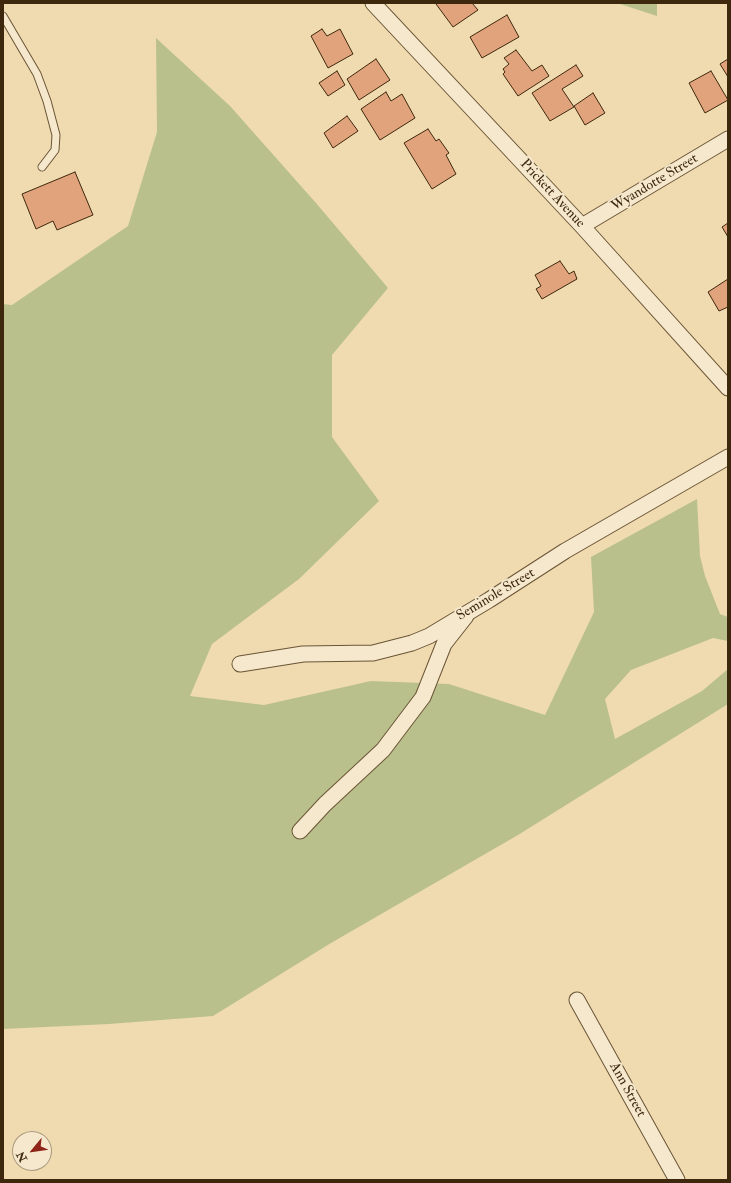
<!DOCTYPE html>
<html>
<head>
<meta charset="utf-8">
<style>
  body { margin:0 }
  #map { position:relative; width:731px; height:1183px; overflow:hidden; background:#f0dbb0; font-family:"IM FELL Double Pica",serif }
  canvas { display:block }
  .frame { position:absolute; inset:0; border:4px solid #3d270d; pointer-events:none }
  .north { position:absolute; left:12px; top:1131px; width:40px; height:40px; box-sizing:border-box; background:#f5e8cc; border:1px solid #ab9b80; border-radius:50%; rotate:241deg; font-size:11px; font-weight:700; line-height:16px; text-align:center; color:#3d270d }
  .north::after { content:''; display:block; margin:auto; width:14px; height:18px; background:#8f2418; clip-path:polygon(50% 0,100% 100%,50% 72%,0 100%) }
</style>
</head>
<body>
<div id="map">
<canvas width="731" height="1183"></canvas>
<div class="frame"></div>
<div class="north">N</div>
</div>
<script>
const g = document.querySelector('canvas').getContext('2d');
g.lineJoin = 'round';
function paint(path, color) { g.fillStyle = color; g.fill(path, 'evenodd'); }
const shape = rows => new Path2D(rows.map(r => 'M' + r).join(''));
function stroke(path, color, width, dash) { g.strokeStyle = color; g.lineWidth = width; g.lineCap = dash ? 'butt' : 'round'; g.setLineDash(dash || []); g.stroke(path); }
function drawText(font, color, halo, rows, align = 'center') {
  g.font = font + ' "IM FELL Double Pica",serif'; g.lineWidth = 4; g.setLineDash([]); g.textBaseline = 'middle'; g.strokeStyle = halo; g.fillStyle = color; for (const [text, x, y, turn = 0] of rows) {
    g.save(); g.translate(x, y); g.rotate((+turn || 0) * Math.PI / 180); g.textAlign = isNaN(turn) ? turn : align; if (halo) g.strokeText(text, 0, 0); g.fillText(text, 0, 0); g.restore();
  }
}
paint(shape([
  [617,3,657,3,657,16],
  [156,38,230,106,316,203,388,288,332,355,332,437,379,501,299,579,212,644,190,696,264,705,371,681,449,684,545,715,594,612,591,557,697,499,700,556,705,576,720,614,728,617,728,641,713,638,631,670,605,699,615,739,702,691,728,669,728,704,518,835,331,943,213,1016,109,1024,3,1029,3,304,12,305,128,226,157,132]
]), '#b9c08b');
const building = shape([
  [438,3,472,3,478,10,453,27,436,4,438,3],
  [507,15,519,37,482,58,470,37,507,15],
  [322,29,327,36,340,29,353,54,328,68,311,36,322,29],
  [516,50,532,71,542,65,549,76,518,96,503,74,505,72,503,69,509,64,504,58,516,50],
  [376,59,390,80,359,100,347,79,376,59],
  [728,59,728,77,720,64,728,59],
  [576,65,583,76,562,89,574,107,550,121,532,93,576,65],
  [337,71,345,85,328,96,319,83,337,71],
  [711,71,728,100,705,113,689,83,711,71],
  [386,92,391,101,402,94,415,118,380,140,361,109,386,92],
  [593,93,605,113,585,125,574,106,593,93],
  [347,116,358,131,333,148,324,133,347,116],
  [428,129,436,141,439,139,449,153,446,155,456,174,432,189,404,143,428,129],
  [75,172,93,215,57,230,53,221,36,229,22,194,75,172],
  [728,223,728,237,722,227,728,223],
  [560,261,569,274,574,271,577,279,542,299,536,289,541,286,535,275,560,261],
  [728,279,728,307,719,311,708,292,728,279]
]);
paint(building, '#e1a37c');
stroke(building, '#3d270d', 1);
const service = shape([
  [3,16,37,74,47,101,56,135,55,150,42,167]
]);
const minor = shape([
  [373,3,582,226,728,388],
  [582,226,728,139],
  [240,664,303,654,373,653,412,643,429,636,489,600,565,551,728,457],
  [300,831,325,804,383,750,423,697,444,644,466,616],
  [577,1000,677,1180]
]);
stroke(service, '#6a5436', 9);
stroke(minor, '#6a5436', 17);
stroke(service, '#f5e8cc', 7);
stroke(minor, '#f5e8cc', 15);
drawText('14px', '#3d270d', '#f5e8cc', [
  ["Wyandotte Street",655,183,-31],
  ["Prickett Avenue",552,194,47],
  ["Seminole Street",496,595,-31],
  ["Ann Street",627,1090,61]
]);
</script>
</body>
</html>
